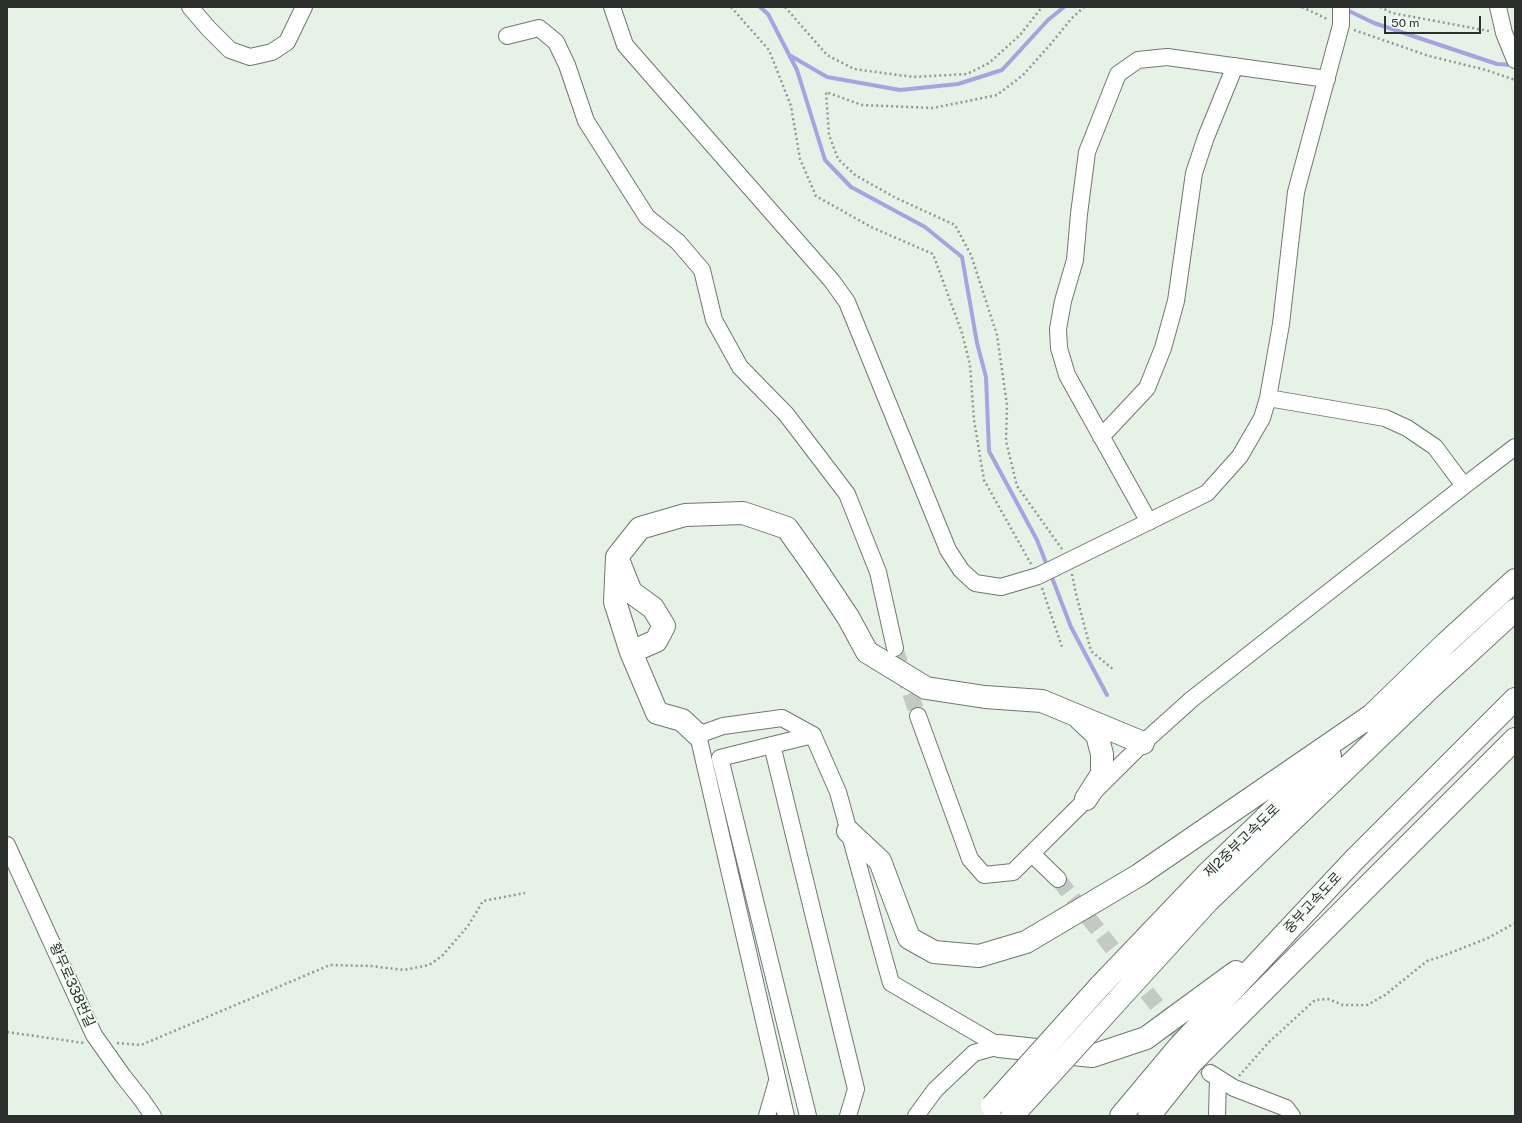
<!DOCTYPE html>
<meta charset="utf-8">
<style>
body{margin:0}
#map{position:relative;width:1522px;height:1123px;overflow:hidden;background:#e7f2e7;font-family:"Public Sans",sans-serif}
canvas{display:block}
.frame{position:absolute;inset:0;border:8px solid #2c302c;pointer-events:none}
.scale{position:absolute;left:1384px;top:16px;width:97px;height:18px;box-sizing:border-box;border:2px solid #2c302c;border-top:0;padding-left:5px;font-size:12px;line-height:14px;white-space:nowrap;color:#2c302c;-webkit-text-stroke:3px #f6fff6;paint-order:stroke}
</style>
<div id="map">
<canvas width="1522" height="1123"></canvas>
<div class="frame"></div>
<div class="scale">50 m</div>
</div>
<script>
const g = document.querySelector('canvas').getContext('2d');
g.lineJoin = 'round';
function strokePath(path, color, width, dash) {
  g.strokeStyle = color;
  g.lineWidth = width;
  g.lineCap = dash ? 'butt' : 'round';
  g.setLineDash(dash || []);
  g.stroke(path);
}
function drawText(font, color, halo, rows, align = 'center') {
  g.font = font + ' "Public Sans","Noto Sans KR",sans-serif';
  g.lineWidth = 3.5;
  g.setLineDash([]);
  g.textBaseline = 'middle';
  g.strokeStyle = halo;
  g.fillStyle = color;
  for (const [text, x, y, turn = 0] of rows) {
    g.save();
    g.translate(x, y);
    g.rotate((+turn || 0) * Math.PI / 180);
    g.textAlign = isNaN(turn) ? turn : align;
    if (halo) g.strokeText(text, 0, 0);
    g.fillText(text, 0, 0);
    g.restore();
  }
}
strokePath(new Path2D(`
 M760 7 768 14 797 70 825 160 851 187 925 227 962 257 977 343 986 377 989 451 1037 540 1048 568
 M1345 9 1374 23 1497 64 1513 65
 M791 56 827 77 900 90 958 84 1002 70 1048 20 1064 7
 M1051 575 1071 627 1107 695`), '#a7a3e1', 4);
strokePath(new Path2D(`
 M895 648 918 716
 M1058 879 1210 1073`), '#c2cbc2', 16, [16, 8]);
const minor = new Path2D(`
 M190 7 208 28 230 50 250 57 272 52 287 42 304 7
 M612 7 625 45 832 281 847 302 948 550 961 570 975 583 1001 587 1038 576 1207 493 1240 456 1262 418 1268 398 1281 324 1296 192 1341 25V7
 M1498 7 1504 33 1515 60
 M507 36 539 28 556 42 567 65 586 121 647 217 678 242 702 270 714 320 740 367 786 414 847 494 878 572 895 648
 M1268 398 1385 418 1407 428 1435 447 1464 486
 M1101 437 1147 388 1163 348 1176 301 1194 173 1206 137 1235 66
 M1149 522 1067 375 1059 348 1058 329 1063 301 1075 260 1079 214 1087 152 1118 74 1138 60 1167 57 1327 79
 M918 716 970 859 984 875 1013 872 1143 743 1192 699 1464 486 1515 447
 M813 735 772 745 856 1089 848 1116
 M772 745 720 758 808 1116
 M7 845 94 1035 123 1076 142 1100 153 1116
 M1032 854 1058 879
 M1210 1073 1234 1088 1286 1108 1292 1116
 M767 1116 777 1081
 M786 1116 698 735 723 726 782 718 813 735 838 792 891 983 999 1046
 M916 1116 935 1090 974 1053 999 1046
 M1217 1116 1218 1078`);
const highway = new Path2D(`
 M619 562 631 592 653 608 664 626 656 641 631 652
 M1080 719 1097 735 1102 754V774L1086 799
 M1366 721 1446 643 1515 580
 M698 735 682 720 657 713 631 652 615 602 617 557 640 528 685 515 743 513 787 528 816 569 848 617 867 652 926 688 985 697 1042 701 1143 743
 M848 831 880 861 909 938 934 952 979 956 1026 942 1139 875 1378 711
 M1100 986 1206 875 1330 756
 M1115 1003 1208 901 1429 689 1515 610
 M999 1046 1092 1056 1146 1038 1236 972
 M1121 1116 1178 1048 1354 860 1515 699
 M1149 1116 1192 1062 1515 739`);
strokePath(minor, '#6e786f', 18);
strokePath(highway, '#6e786f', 24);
strokePath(new Path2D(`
 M731 7 769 50 791 106 800 159 816 196 871 227 933 254 962 333 970 365 974 420 984 480 1031 564
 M785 7 827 55 854 69 913 77 967 74 989 63 1020 35 1042 7
 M1302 7 1327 19
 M1380 7 1392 13 1489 31
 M1354 30 1429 56 1486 70 1515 80
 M1062 549 1017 486 1006 441 1007 405 997 335 971 255 955 225 896 198 855 175 838 159 829 135 826 92 862 105 933 108 997 95 1023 75 1049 46 1072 18 1084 7
 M1072 574 1076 594 1091 651 1114 670
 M1042 588 1062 647
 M7 1032 84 1043
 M117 1043 141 1045 330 965 371 966 404 970 429 965 442 956 468 926 483 901 525 893
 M1239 1076 1268 1043 1315 1000 1328 999 1343 1005H1367L1385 995 1427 961 1440 957 1488 938 1515 923`), '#909890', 2.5, [2, 3]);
strokePath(minor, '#fff', 16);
strokePath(highway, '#fff', 22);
const highwayBridge = new Path2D(`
 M992 1106 1100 986
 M1012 1116 1115 1003`);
strokePath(highwayBridge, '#6e786f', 24, []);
strokePath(highwayBridge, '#fff', 22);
drawText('14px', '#2c302c', '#f6fff6', [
 ["제2중부고속도로",1242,841,-44],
 ["중부고속도로",1313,903,-47],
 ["황무로338번길",72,985,66]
]);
</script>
